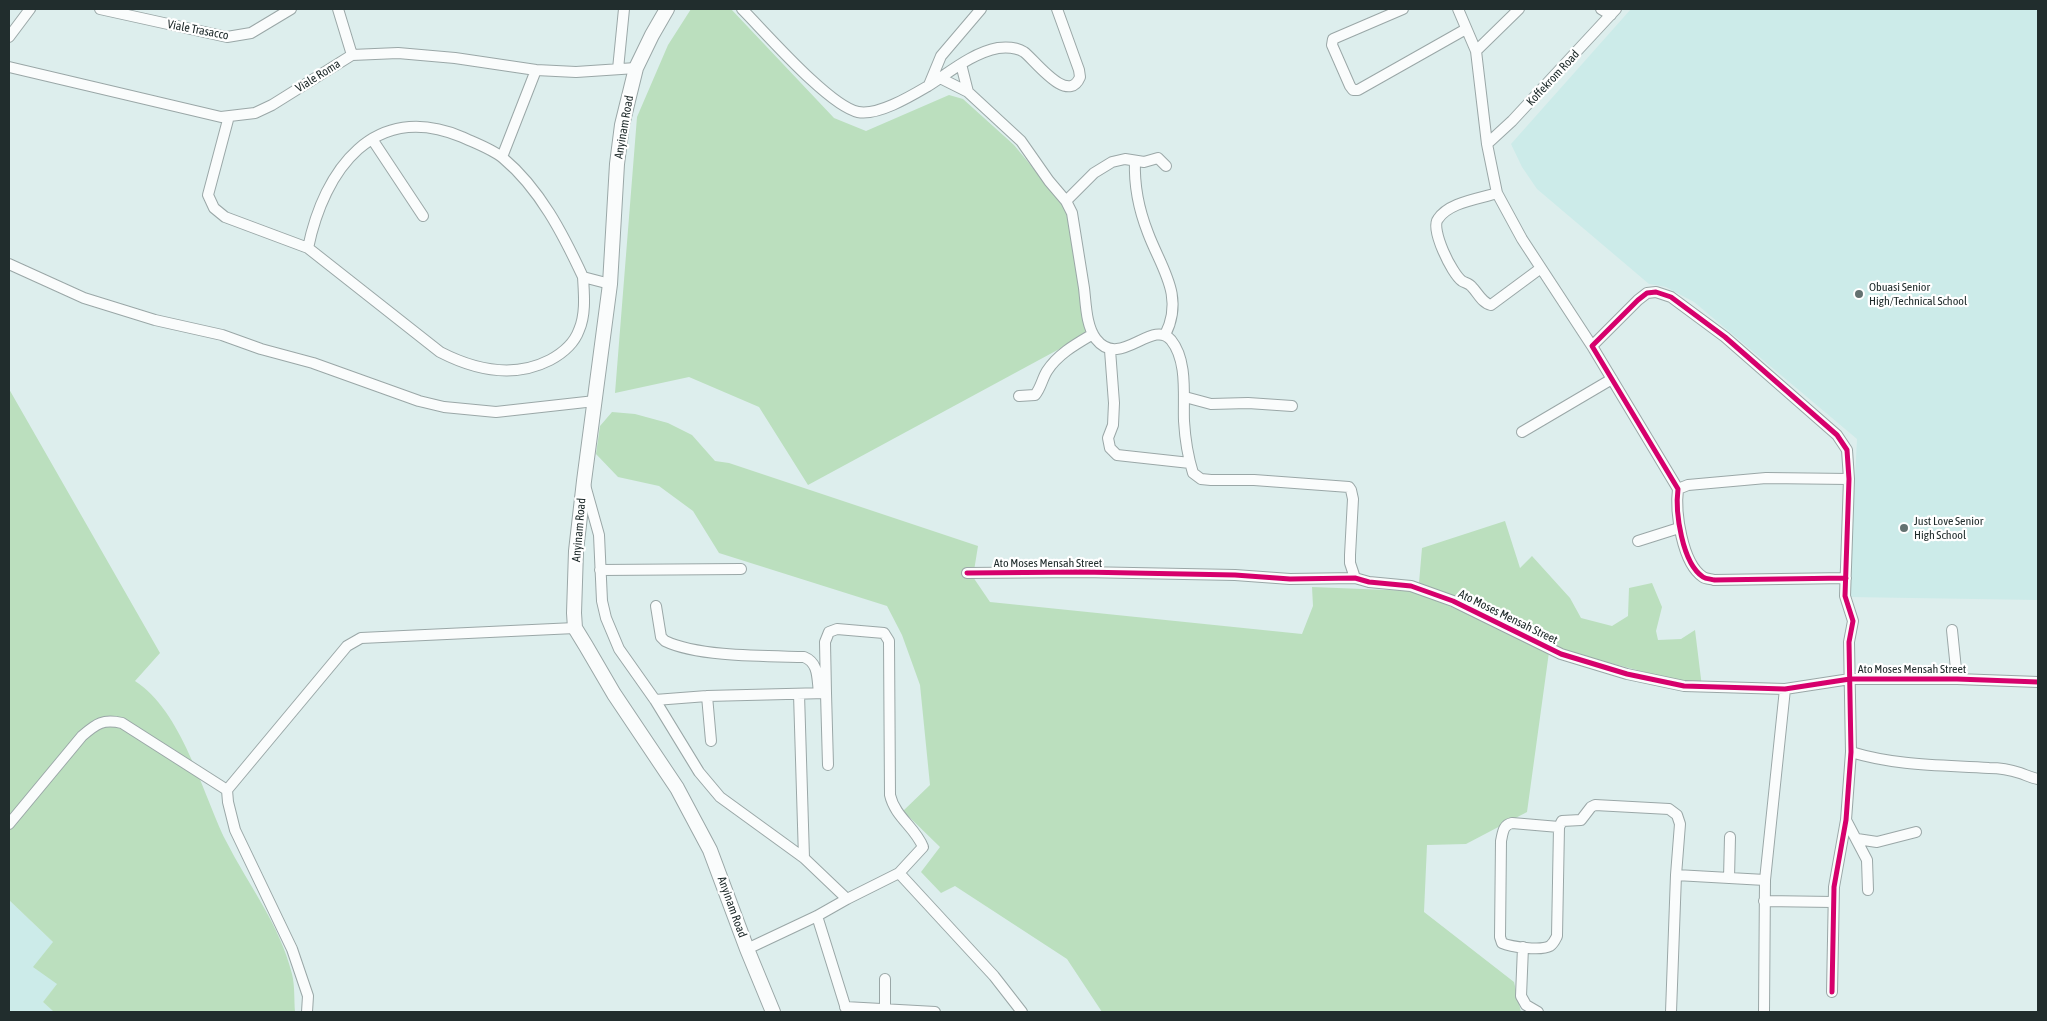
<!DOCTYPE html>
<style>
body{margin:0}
#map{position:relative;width:2047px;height:1021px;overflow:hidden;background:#ddeeed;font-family:"Asap Condensed",sans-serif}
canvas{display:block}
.frame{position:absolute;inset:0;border:10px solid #212d2d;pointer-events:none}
</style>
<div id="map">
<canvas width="2047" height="1021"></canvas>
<div class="frame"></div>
</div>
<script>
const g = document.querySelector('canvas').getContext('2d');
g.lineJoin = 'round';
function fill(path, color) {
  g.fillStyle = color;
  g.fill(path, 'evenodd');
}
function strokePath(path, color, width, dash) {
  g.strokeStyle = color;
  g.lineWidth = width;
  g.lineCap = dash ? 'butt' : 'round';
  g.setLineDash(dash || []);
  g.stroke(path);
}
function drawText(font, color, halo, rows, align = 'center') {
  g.font = font + ' "Asap Condensed",sans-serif';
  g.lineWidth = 4.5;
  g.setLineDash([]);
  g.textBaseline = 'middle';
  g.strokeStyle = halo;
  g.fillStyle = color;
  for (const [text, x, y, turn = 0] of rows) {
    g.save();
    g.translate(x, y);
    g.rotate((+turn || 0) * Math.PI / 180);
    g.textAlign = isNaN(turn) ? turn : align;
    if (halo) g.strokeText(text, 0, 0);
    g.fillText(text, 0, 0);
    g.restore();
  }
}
fill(new Path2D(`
 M1631 9H2038V600L1849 597 1857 439 1694 302 1666 287 1649 284 1537 189 1522 167 1511 144Z
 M9 900 53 942 58 984 43 1002 54 1012H9Z`), '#ccebe9');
fill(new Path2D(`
 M691 9H731L834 118 866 131 949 95 963 99 1014 145 1067 209 1087 334 808 485 759 407 689 377 615 393 637 117 668 45Z
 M9 389 160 653 135 681C182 711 202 792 226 841 249 886 280 925 292 974 295 986 294 1000 295 1012H54L43 1002 57 984 33 967 53 942 9 900Z
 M612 412 635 414 668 423 692 435 715 461 729 463 978 546 973 577 990 602 1302 634 1313 606 1312 587 1413 591 1471 615 1549 652 1527 812 1466 844 1427 845 1424 912 1514 982 1521 1012H1102L1067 959 955 886 941 893 921 872 940 847 903 811 930 785 920 685 902 635 887 606 719 553 693 511 659 486 618 477 596 454 600 426Z
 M1505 521 1520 568 1532 556 1570 598 1581 618 1612 626 1628 616 1629 588 1652 583 1662 607 1656 631 1658 640 1681 639 1695 630 1702 687 1564 651 1419 583 1422 548Z`), '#bbdfbe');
const street = new Path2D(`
 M100 9 227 37 251 33 291 9
 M338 9 352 55
 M742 9C765 32 829 106 858 112 878 116 911 96 928 86 950 72 972 53 998 48 1007 47 1016 47 1024 52 1034 59 1068 106 1080 77L1079 70 1057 9
 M1403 9 1333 39 1332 45 1350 86 1353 90H1358L1466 29
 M1458 9 1476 51 1487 144 1497 193 1522 239 1592 346
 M1601 9 1611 15
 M9 37 30 9
 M1476 51 1519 9
 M961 64 968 92
 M9 67 221 117 255 113 272 105 352 55 398 53 455 58 536 70 576 72 636 68
 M618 69 624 9
 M940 78 968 92 1021 141 1049 181 1066 201 1072 213C1076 238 1080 263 1084 288 1086 304 1086 326 1096 339 1120 370 1152 318 1171 340 1188 361 1183 396 1184 421 1185 438 1188 457 1193 473L1201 479 1211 480H1254L1349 487 1351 490 1353 499 1350 555V563L1355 578
 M929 85 941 56 981 9
 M229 116 208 195 214 208 225 217 308 248 440 352C475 370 513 379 550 360 563 353 574 344 579 330 586 314 584 294 583 277
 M372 139 423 216
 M1487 144 1512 121 1616 9
 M502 157 536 70
 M1135 161C1134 185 1139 210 1148 233 1161 268 1185 296 1165 335
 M1497 193C1479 199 1449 202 1438 219 1430 229 1452 274 1462 281 1465 283 1469 283 1472 287 1478 293 1482 303 1491 305L1541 268
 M1066 201 1094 173 1112 162 1125 159 1144 162 1158 158 1166 166
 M308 248C324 170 374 100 462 137 475 143 492 149 503 158 540 189 563 234 583 277L610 284
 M9 264 84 298 155 320 222 335 261 349 313 363 419 401 444 407 496 412 595 401
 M1110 350 1114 403 1113 425 1108 438 1110 448 1117 455 1190 463
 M1019 396 1035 395C1041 388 1042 379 1047 371 1058 354 1076 344 1093 334
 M1185 397 1211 404 1248 403 1292 406
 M1522 432 1612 379
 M585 485 599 535 602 601 606 618 619 649 655 700 699 772 720 797 804 858 847 899 817 916 747 949
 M1678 489 1688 485 1766 478 1849 479
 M1638 541 1679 528
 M600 570 741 569
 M967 573 1082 572 1235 575 1290 579 1355 578 1369 582 1411 586 1453 601 1561 654 1627 674 1684 686 1785 689 1850 679H1957L2038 682
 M656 606 661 637 665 641C698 657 766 656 804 657 819 663 817 678 819 693
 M1952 630 1957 679
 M826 693 828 765
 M799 694 804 858
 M707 696 711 741
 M655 700 707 696 826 693 825 642 829 632 837 629 884 633 889 641 890 795C895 817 915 827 923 847L899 873
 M1851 752C1897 766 1942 765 1989 768 1999 768 2011 770 2020 773 2026 775 2032 778 2038 779
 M1846 820 1867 860 1868 890
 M9 824 82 736C97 723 103 719 122 723L227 790
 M1559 827 1512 823C1503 825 1503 832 1501 841L1500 937 1502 943C1511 947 1541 951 1550 946 1554 943 1555 940 1557 936L1559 827 1562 821 1581 820 1591 807 1595 805 1669 809 1677 815 1680 824 1676 875 1671 1012
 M1857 839 1877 842 1916 832
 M1676 875 1765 880
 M1729 878 1730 837
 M847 899 899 873 994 976 1022 1012
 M1764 901 1833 902
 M817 916 847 1012
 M1523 947 1521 996 1526 1005 1538 1012
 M1832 992 1834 887 1846 820 1851 752 1849 642 1853 621 1845 596 1849 479 1847 450 1837 435 1725 337 1671 297 1656 292 1647 293 1638 300 1592 346 1678 489C1675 512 1682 563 1703 577 1706 579 1711 579 1714 580L1846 578
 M845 1007 935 1012
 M885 1009V979
 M307 1012 308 996 292 949 235 830 228 802 227 790 347 646 361 638 575 628
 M1764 1012 1765 880 1785 689`);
const secondary = new Path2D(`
 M667 9 652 35 636 68 622 125 617 164 610 284 584 481 576 551 574 613 575 628 586 646 614 694 677 788 710 850 747 949 773 1012`);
strokePath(street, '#9aa7a7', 12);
strokePath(secondary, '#9aa7a7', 16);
strokePath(street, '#fafcfc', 10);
strokePath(secondary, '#fafcfc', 14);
strokePath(new Path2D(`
 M967 573 1082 572 1235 575 1290 579 1355 578 1369 582 1411 586 1453 601 1561 654 1627 674 1684 686 1785 689 1850 679H1957L2038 682
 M1832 992 1834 887 1846 820 1851 752 1849 642 1853 621 1845 596 1849 479 1847 450 1837 435 1725 337 1671 297 1656 292 1647 293 1638 300 1592 346 1678 489C1675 512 1682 563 1703 577 1706 579 1711 579 1714 580L1846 578`), '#d6006c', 5);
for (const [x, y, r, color] of [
 [1859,294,5,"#637170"],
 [1904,528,5,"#637170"]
]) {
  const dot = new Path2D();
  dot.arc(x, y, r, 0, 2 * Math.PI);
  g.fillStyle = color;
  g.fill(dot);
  strokePath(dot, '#fff', 2);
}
drawText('12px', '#212d2d', '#fff', [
 ["Viale Trasacco",198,30,11],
 ["Viale Roma",318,76,-32],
 ["Koffekrom Road",1553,78,-47],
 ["Anyinam Road",624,127,-80],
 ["Anyinam Road",579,530,-85],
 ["Ato Moses Mensah Street",1048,563],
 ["Ato Moses Mensah Street",1508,617,26],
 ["Ato Moses Mensah Street",1912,669],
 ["Anyinam Road",732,907,70]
]);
drawText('12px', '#212d2d', '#fff', [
 ["Obuasi Senior",1869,287],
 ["High/Technical School",1869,301],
 ["Just Love Senior",1914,521],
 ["High School",1914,535]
], 'left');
</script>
